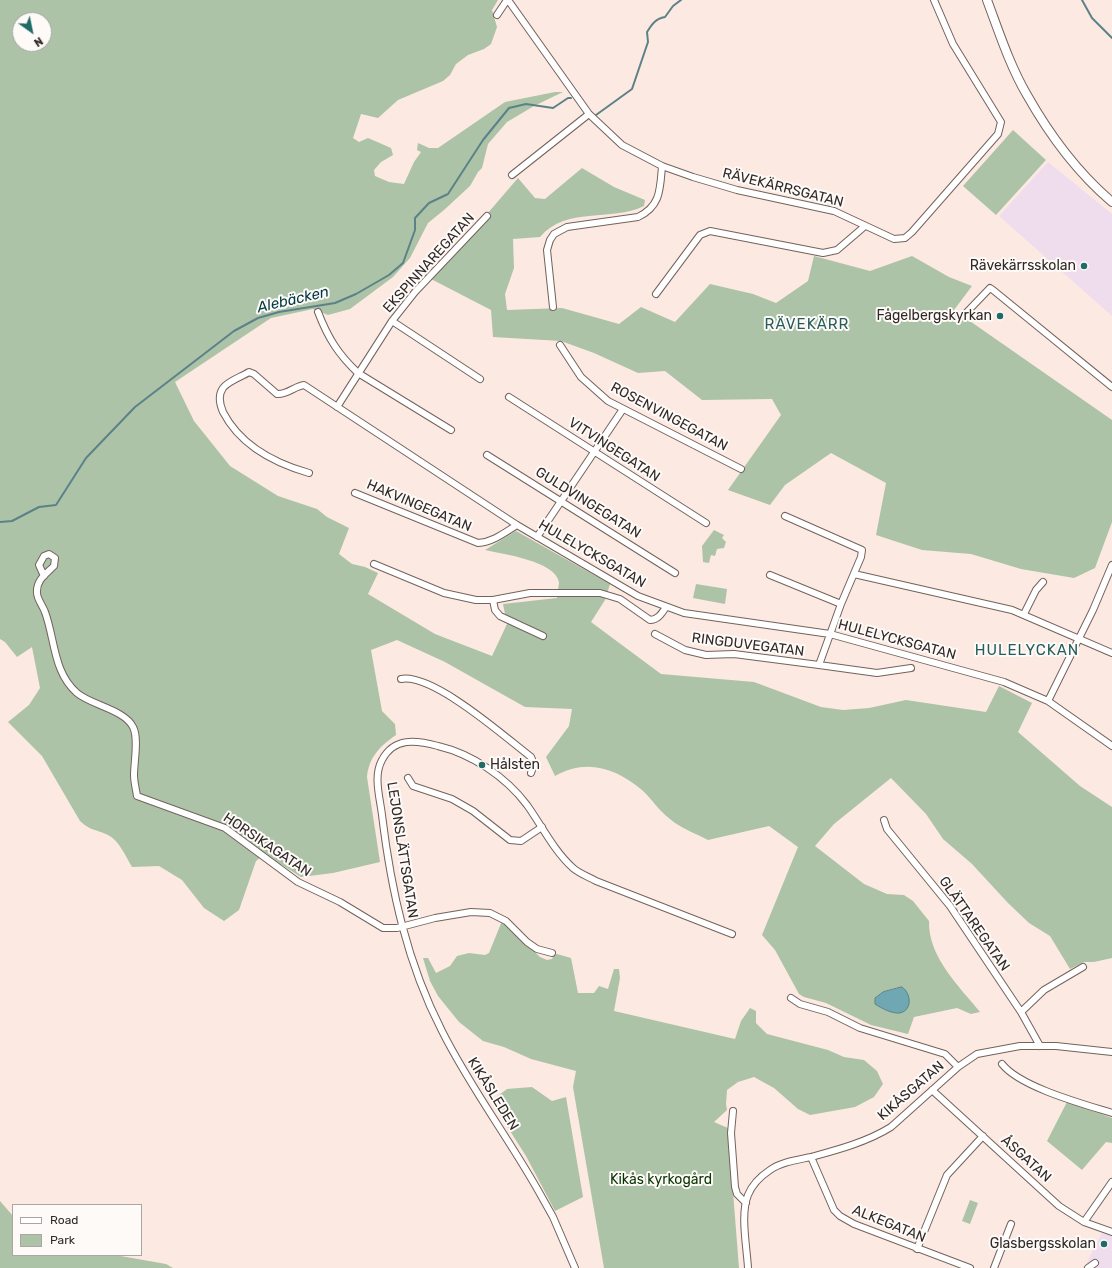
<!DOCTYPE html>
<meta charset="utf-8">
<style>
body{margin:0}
#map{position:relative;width:1112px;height:1268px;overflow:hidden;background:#fce9e1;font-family:Rubik,sans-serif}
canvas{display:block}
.legend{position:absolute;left:12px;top:1204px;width:130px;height:52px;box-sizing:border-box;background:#fdfaf8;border:1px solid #aba6a4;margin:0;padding:5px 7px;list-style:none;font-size:12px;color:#312927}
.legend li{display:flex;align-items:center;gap:8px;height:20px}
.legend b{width:20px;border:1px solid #aba6a4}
.north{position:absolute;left:12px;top:12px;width:40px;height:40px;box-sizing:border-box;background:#fdfaf8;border:1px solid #aba6a4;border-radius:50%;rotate:147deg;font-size:11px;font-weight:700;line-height:16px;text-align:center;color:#312927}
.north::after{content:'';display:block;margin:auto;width:14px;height:18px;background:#206b66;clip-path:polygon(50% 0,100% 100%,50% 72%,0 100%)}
</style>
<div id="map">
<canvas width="1112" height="1268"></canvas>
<ul class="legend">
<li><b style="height:5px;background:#fff"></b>Road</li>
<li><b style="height:11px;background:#acc3a7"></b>Park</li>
</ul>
<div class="north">N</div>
</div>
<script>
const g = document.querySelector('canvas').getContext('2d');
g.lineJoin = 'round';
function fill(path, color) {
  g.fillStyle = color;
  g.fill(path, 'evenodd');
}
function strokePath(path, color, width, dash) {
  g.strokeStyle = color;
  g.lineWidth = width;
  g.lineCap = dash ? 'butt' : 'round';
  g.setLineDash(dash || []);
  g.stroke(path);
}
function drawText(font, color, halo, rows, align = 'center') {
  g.font = font + ' Rubik,sans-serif';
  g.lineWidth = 4;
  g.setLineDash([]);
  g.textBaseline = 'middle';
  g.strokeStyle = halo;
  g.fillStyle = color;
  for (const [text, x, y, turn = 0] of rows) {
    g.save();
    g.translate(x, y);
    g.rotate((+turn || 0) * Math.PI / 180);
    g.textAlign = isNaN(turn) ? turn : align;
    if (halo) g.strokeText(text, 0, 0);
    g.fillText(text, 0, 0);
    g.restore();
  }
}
fill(new Path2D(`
 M1048 162 1112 214V316L999 216Z
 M1102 1233 1112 1236V1268H1084Z`), '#efddee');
fill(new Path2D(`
 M0 0H498L492 10 497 27 491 44 484 49 468 55 456 64 450 75 443 81 398 100 378 118 361 114 353 138 359 142 368 138 391 148 393 155 381 162 374 170 375 176 389 182 404 184 414 162 421 152 417 150 418 143 429 148H438L505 102 555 92H563L534 106 507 122 488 144 482 168 478 172 470 186 444 210 428 223 410 258 393 277 350 309 328 315 313 309 271 318 175 382 194 421 230 466 278 496 317 509 327 517 349 528 339 554 352 564 365 567 378 573 368 594 435 634 492 656 507 624 503 604 557 598C557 593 559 586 559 582 555 561 503 554 485 550L516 531 610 584 605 600 591 622 661 674 754 682 821 707 843 710 869 708 906 700 986 712 999 686 1032 703 1018 732 1080 786 1112 807V958L1094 962H1084L1070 969 1050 936 1029 923 1008 903 972 864 943 839 926 814 891 778 834 824 815 846 864 884 887 894 904 895 913 901 929 921C928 957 959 986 980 1012L971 1014 957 1008 914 1017 908 1034 871 1025 826 1003 804 997 799 994 775 950 762 935 798 847 769 826 708 840C695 833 680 828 670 819 659 811 652 799 642 790 616 768 586 758 555 776L546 757 569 726 572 709 525 707 445 662 397 640 371 650 382 711 395 724 396 735C380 746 369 757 367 777L380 862 333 873 301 877 265 854 256 861 239 910 224 921 204 908 182 880 159 866 132 867C126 857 119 840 108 835 95 829 91 831 80 821L42 756 8 722 29 705 40 688 32 647 17 657 5 642 0 639ZM20 20H44V44H20ZM897 988 900 1013 884 1009 875 998 883 992Z
 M1013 130 1046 160 996 215 963 186Z
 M582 168 614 187 645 200 644 206C611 222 566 206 540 237L513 239 514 268 505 294 507 310 562 308 619 324 641 307 675 322 710 284 753 294 776 303 808 281 814 256 870 271 912 256 949 277 972 286 954 310 1112 420V522L1095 568 1074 578 1021 569 971 554 922 550 876 535 886 483 831 453 785 485 770 505 728 490 781 415 772 399 702 400 665 371 638 373 594 353 561 341 493 337 491 310 431 279 518 178 535 198 545 199Z
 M714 530 724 535 722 538 726 542 724 548 717 549 715 556 711 555 709 563 703 562 702 546Z
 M696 584 727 589 725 604 693 598Z
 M502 921 540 957 547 960 552 959 554 955 557 954 571 958 578 993H594L599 986 608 989 614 969H619L620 978 614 1011 735 1039 741 1021 750 1008 756 1011V1023L767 1034 828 1050 844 1057 864 1060 877 1071 883 1084 874 1097 855 1107 810 1115 798 1109 774 1088 754 1077 738 1082 727 1090 726 1104 727 1110 714 1122 728 1128 739 1268H604L573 1087 576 1071 531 1059 504 1047 483 1041 459 1022 438 996 430 981 423 958H428L436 973 450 966 457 956 469 953 485 955 489 953Z
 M532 1087 552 1101 566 1097 583 1197 555 1211 526 1156 491 1101 507 1089Z
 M1067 1102 1112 1118V1143L1106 1142 1082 1170 1047 1141Z
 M970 1200 978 1203 970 1224 962 1221Z
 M0 1201 13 1216V1255H115L166 1264 173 1268H0Z`), '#acc3a7');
const water = new Path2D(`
 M902 987C911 993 913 1010 900 1013 892 1014 881 1008 875 1004V998L883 992Z`);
fill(water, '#6fa8b3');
strokePath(water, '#5c8289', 1);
strokePath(new Path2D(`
 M1082 0 1092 18 1112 38
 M596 115 632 89 648 42 647 32C652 24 655 19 665 17L673 6 681 0
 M0 522 12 521 39 507 56 505 86 458 135 407 234 331 258 318 279 312 335 303 356 294 389 275 403 263 415 230V218L429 203 448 194 483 140 509 108 526 104 553 108 568 98H571`), '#5c8289', 2);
const minor = new Path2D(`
 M508 0 589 114 622 145 662 166 693 177 737 190 834 211 894 239 905 238 912 232 998 134 1001 122 953 44 934 0
 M497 15 507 0
 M512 175 589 114
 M656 294 700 235 710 231 823 253 837 250 865 226
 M553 307 547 250 550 240 554 234 567 227 638 217C661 206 660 189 662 166
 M318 312C328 338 338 354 358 373L451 430
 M967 312 990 288 993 290 1112 387
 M392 321 480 379
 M560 345 581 377 608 401 741 469
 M509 397 706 523
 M337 407 392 321 415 292 487 216
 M487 455 675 573
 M309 473C274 463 240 445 223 412 220 405 218 395 223 388 228 381 241 377 249 372L254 374 277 394C287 395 295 386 304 385L517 525 638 596 684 613 830 634 1004 682 1048 701 1112 746
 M355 493 478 543C493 542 504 533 517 525
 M785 516 862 550 861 557 841 604 819 665 877 673 911 668
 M537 537 623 409
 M374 564 444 593 476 600H493L530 593H600L620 599 650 620C658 620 662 613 666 607
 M854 574 1012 610 1112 653
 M770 575 841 604
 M44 576 39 565 44 556 49 554 55 558 54 566C46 574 36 580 37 593 37 599 43 606 45 612 55 639 53 672 77 693 91 705 125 710 133 727 139 738 134 762 134 775 134 782 136 789 137 796L225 828 298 882 340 902 383 928H397L435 918 471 912 490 913 506 921 527 942 537 949 552 953
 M493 600 495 610 500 616 543 636
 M1024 614 1036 590 1043 582
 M655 634 685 650 706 655 734 654 819 665
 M401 679C433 673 505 737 531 757L534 764 531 773
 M1048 701 1093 610 1112 565
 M408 778 413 786 452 799 473 811 510 840 521 841 542 827
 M884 820 887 829 950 906 1021 1012 1040 1046
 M791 998 800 1004 828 1012 860 1028 945 1054 958 1067
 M1021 1012 1044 990 1083 967
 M1002 1064C1020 1087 1083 1104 1112 1113
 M932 1090 1059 1206 1084 1222 1112 1232
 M733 1111 731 1133 735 1187 737 1194 746 1203
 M811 1157 834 1210 840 1216 854 1224 970 1268
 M1084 1222 1112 1182
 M917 1249 947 1175 983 1136
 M575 1268 553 1217 539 1192C508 1137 470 1087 442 1031 407 963 391 890 382 815 380 798 373 776 382 760 394 737 416 740 438 746 472 754 506 777 527 805 542 826 554 851 573 868 580 874 589 877 596 881L732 934
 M748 1268C747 1248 740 1214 748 1195 752 1185 761 1176 770 1170 781 1162 797 1160 811 1157 837 1150 867 1142 891 1127L958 1067 977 1054 1020 1046H1056L1112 1052
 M994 1268 1011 1224
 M1088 1268 1095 1263`);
const tertiary = new Path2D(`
 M987 0C999 32 1010 66 1027 95 1049 134 1078 173 1112 202`);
strokePath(minor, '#73635c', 8);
strokePath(tertiary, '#73635c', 10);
strokePath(minor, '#fff', 6);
strokePath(tertiary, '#fff', 8);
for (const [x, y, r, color] of [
 [1084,266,4,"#206b66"],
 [1000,316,4,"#206b66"],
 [482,765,4,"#206b66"],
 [1104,1244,4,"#206b66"]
]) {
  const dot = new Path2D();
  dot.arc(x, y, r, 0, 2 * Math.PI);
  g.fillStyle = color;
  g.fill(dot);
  strokePath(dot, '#fdfaf8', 1.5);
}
drawText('14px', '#312927', '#fdfaf8', [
 ["RÄVEKÄRRSGATAN",783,188,14],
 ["EKSPINNAREGATAN",429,263,-48],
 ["ROSENVINGEGATAN",669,417,28],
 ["VITVINGEGATAN",614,450,33],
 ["GULDVINGEGATAN",588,503,32],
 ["HAKVINGEGATAN",419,506,23],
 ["HULELYCKSGATAN",592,554,30],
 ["HULELYCKSGATAN",897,640,15],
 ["RINGDUVEGATAN",748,645,7],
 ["HORSIKAGATAN",267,845,34],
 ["LEJONSLÄTTSGATAN",402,850,81],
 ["GLÄTTAREGATAN",974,924,55],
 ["KIKÅSGATAN",911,1091,-41],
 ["KIKÅSLEDEN",493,1094,58],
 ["ÅSGATAN",1026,1159,42],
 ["ALKEGATAN",889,1224,22]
]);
drawText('14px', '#312927', '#fdfaf8', [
 ["Rävekärrsskolan",1076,266],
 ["Fågelbergskyrkan",992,316],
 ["Hålsten",490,765,"left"],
 ["Glasbergsskolan",1096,1244]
], 'right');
drawText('14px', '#083400', '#fdfaf8', [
 ["Kikås kyrkogård",661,1180]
]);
drawText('italic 15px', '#003941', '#fdfaf8', [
 ["Alebäcken",293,300,-13]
]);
g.letterSpacing = '1px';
drawText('15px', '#245d59', '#fdfaf8', [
 ["RÄVEKÄRR",807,325],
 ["HULELYCKAN",1027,651]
]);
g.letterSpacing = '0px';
</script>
